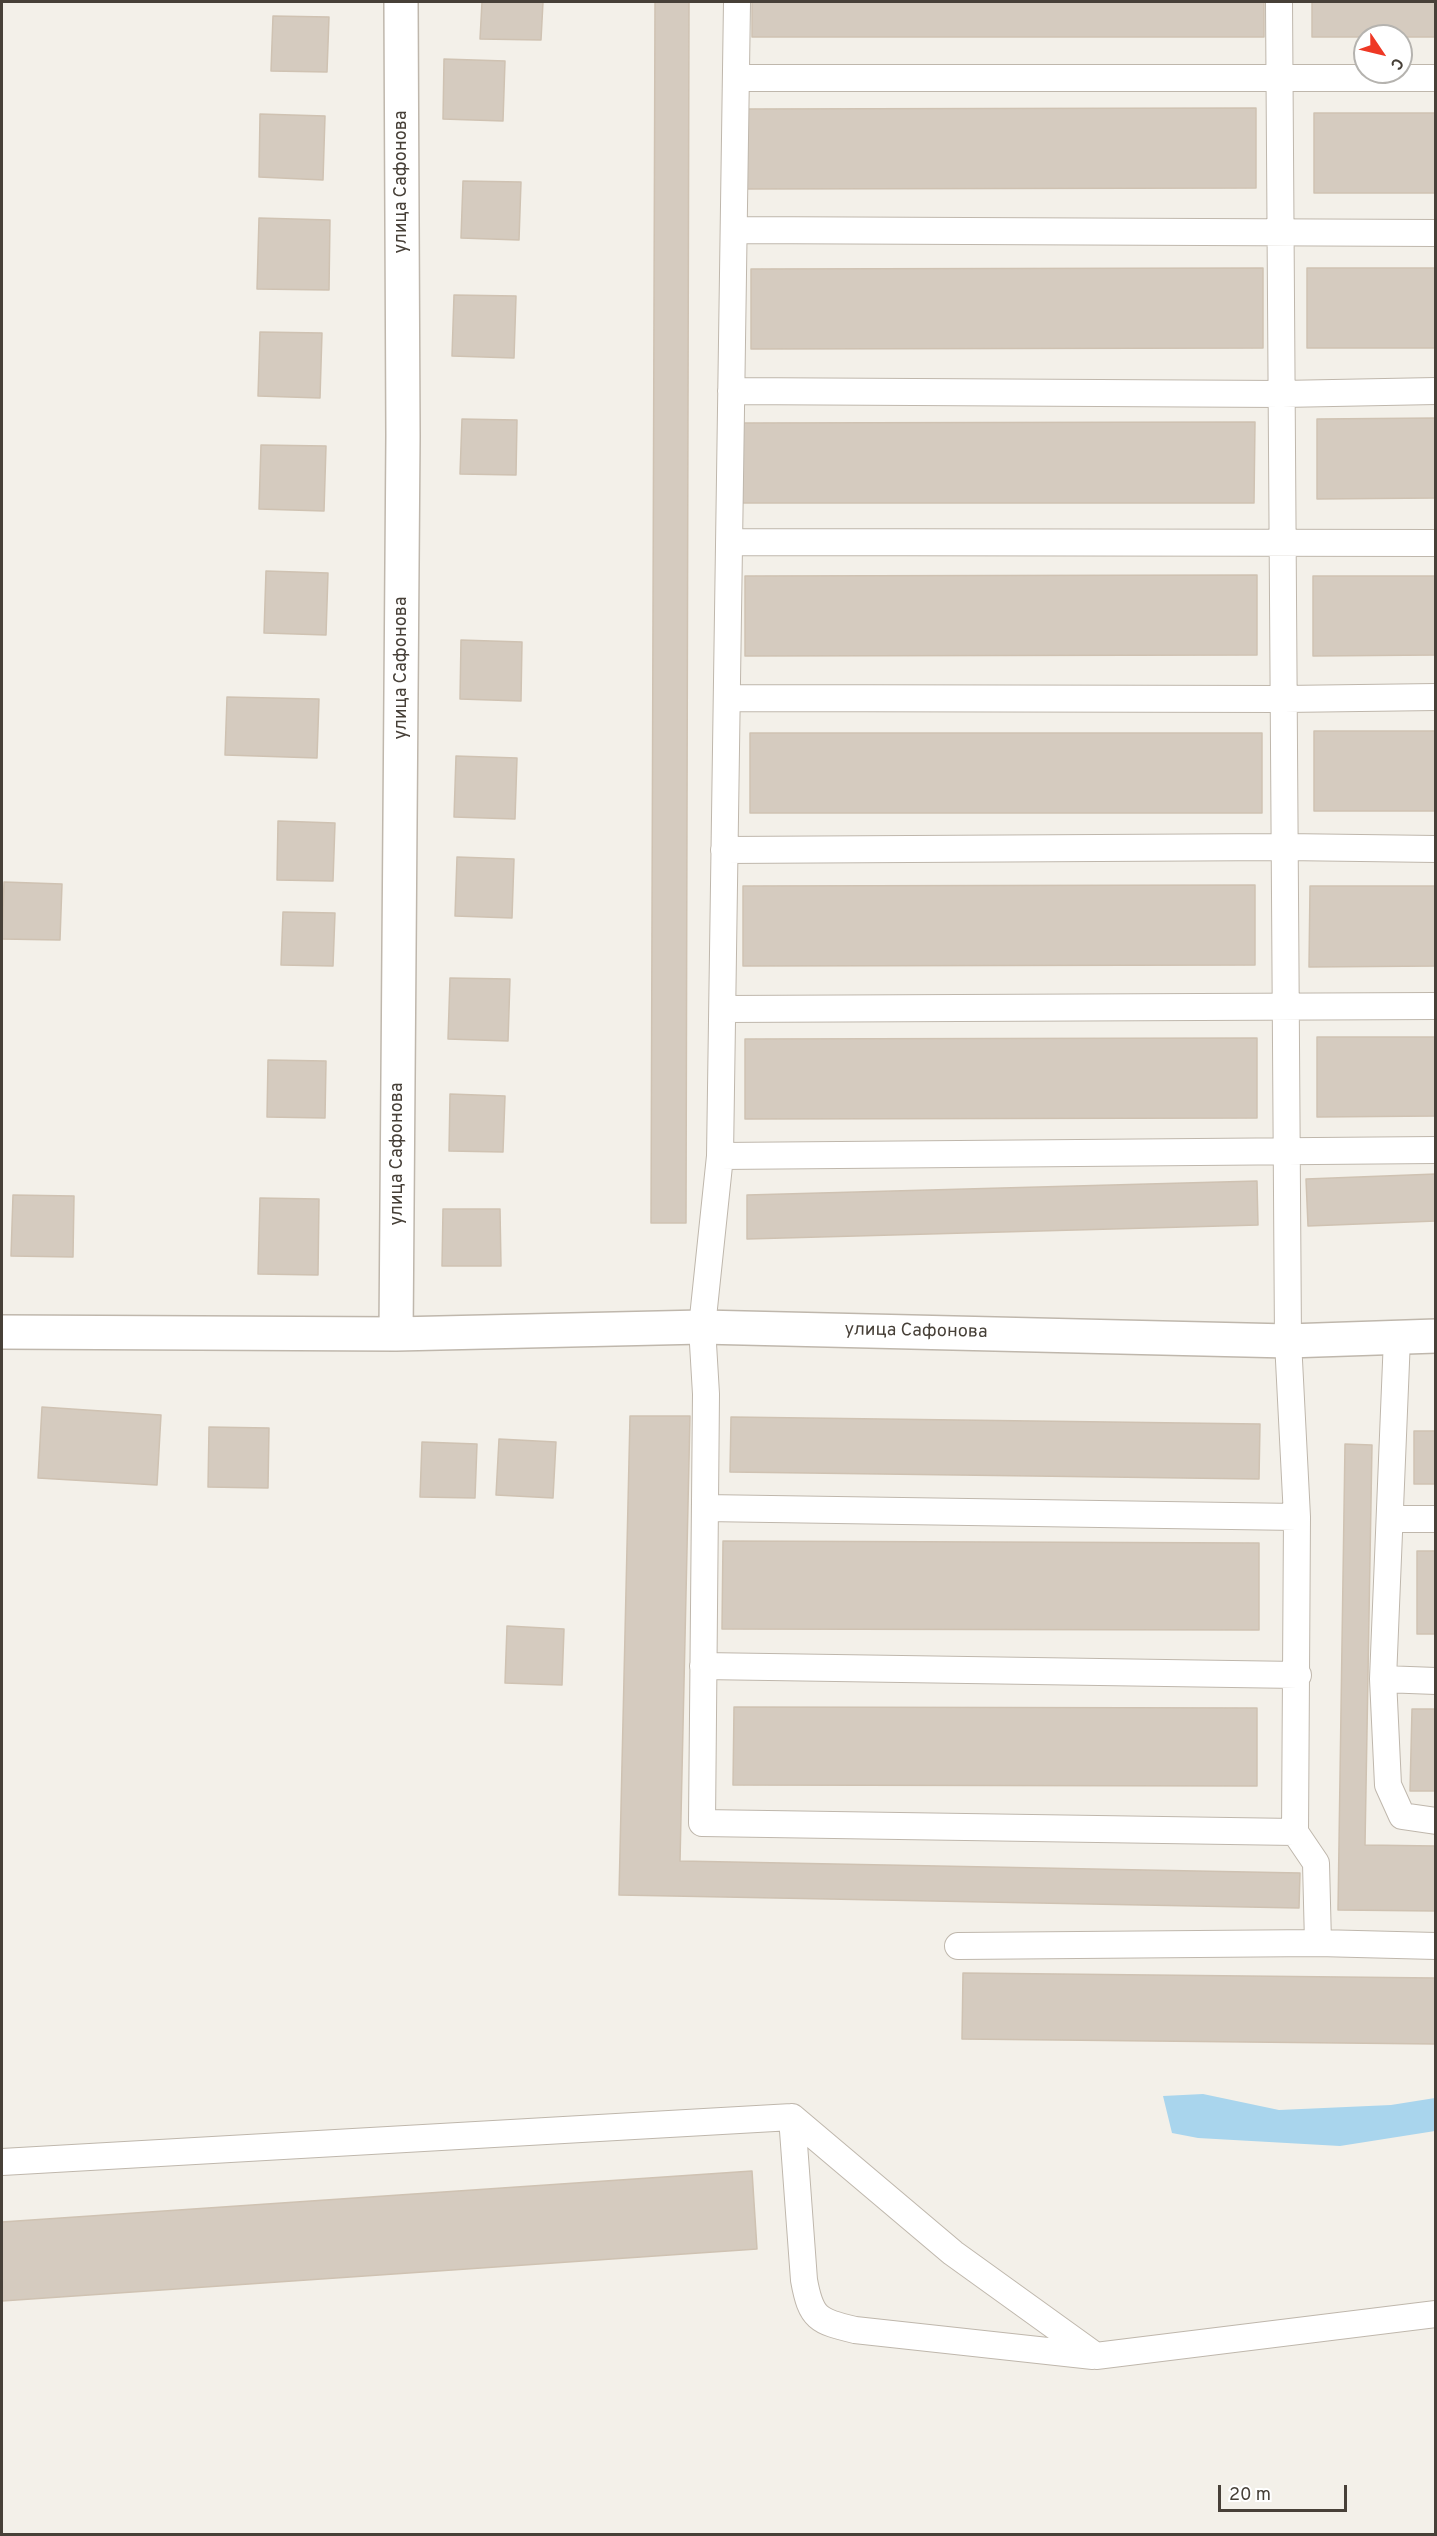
<!DOCTYPE html>
<meta charset="utf-8">
<style>
body{margin:0}
#map{position:relative;width:1437px;height:2536px;overflow:hidden;background:#f3f0e9;font-family:Overpass,sans-serif}
canvas{display:block}
.frame{position:absolute;inset:0;border:3px solid #474038;pointer-events:none}
.north{position:absolute;left:1353px;top:24px;width:60px;height:60px;box-sizing:border-box;background:#fff;border:2px solid #b5b3af;border-radius:50%;rotate:125deg;font-size:16px;font-weight:700;line-height:24px;text-align:center;color:#474038}
.north::after{content:'';display:block;margin:auto;width:21px;height:27px;background:#ee3825;clip-path:polygon(50% 0,100% 100%,50% 72%,0 100%)}
.scale{position:absolute;left:1218px;top:2485px;width:129px;height:27px;box-sizing:border-box;border:3px solid #474038;border-top:0;padding-left:8px;font-size:18px;line-height:21px;white-space:nowrap;color:#474038;-webkit-text-stroke:4px #fff;paint-order:stroke}
</style>
<div id="map">
<canvas width="1437" height="2536"></canvas>
<div class="frame"></div>
<div class="north">С</div>
<div class="scale">20 m</div>
</div>
<script>
const g = document.querySelector('canvas').getContext('2d');
g.lineJoin = 'round';
function fill(path, color) {
  g.fillStyle = color;
  g.fill(path, 'evenodd');
}
function strokePath(path, color, width, dash) {
  g.strokeStyle = color;
  g.lineWidth = width;
  g.lineCap = dash ? 'butt' : 'round';
  g.setLineDash(dash || []);
  g.stroke(path);
}
function drawText(font, color, halo, rows, align = 'center') {
  g.font = font + ' Overpass,sans-serif';
  g.lineWidth = 6;
  g.setLineDash([]);
  g.textBaseline = 'middle';
  g.strokeStyle = halo;
  g.fillStyle = color;
  for (const [text, x, y, turn = 0] of rows) {
    g.save();
    g.translate(x, y);
    g.rotate((+turn || 0) * Math.PI / 180);
    g.textAlign = isNaN(turn) ? turn : align;
    if (halo) g.strokeText(text, 0, 0);
    g.fillText(text, 0, 0);
    g.restore();
  }
}
fill(new Path2D(`
 M1203 2094 1279 2110 1391 2105 1435 2098V2131L1340 2146 1198 2138 1172 2133 1163 2096Z`), '#a9d5ed');
const building = new Path2D(`
 M482 2H543L541 40 480 39Z
 M655 2H689L686 1223H651Z
 M752 2H1264V37H752Z
 M1312 2H1436V37H1312Z
 M273 16 329 17 327 72 271 71Z
 M444 59 505 61 503 121 443 119Z
 M1256 108V188L745 189V109Z
 M1314 113H1436V193H1314Z
 M260 114 325 116 323 180 259 177Z
 M463 181 521 182 519 240 461 238Z
 M259 218 330 220 329 290 257 289Z
 M1263 268V348L751 349V269Z
 M1307 268H1436V348H1307Z
 M454 295 516 296 514 358 452 356Z
 M260 332 322 333 320 398 258 396Z
 M1436 418V498L1317 499V419Z
 M462 419 517 420 516 475 460 474Z
 M1255 422 1254 503H742L743 423Z
 M261 445 326 446 324 511 259 509Z
 M266 571 328 573 326 635 264 633Z
 M1257 575V655L745 656V576Z
 M1313 576H1436V655L1313 656Z
 M461 640 522 642 521 701 460 699Z
 M227 697 319 699 317 758 225 755Z
 M1314 731H1436V811H1314Z
 M750 733H1262V813H750Z
 M456 756 517 758 515 819 454 817Z
 M278 821 335 823 333 881 277 880Z
 M457 857 514 859 512 918 455 916Z
 M4 882 62 884 60 940 2 939Z
 M1255 885V965L743 966V886Z
 M1310 886H1436V966L1309 967Z
 M283 912 335 913 333 966 281 965Z
 M450 978 510 979 508 1041 448 1039Z
 M1317 1037H1436V1116L1317 1117Z
 M1257 1038V1118L745 1119V1039Z
 M268 1060 326 1061 325 1118 267 1117Z
 M450 1094 505 1096 503 1152 449 1151Z
 M1436 1174V1221L1308 1226 1306 1179Z
 M1257 1181 1258 1225 747 1239V1195Z
 M13 1195 74 1196 73 1257 11 1256Z
 M260 1198 319 1199 318 1275 258 1274Z
 M443 1209H500L501 1266H442Z
 M42 1407 161 1415 157 1485 38 1478Z
 M630 1416H690L680 1861 1300 1873 1299 1908 619 1895Z
 M731 1417 1260 1424 1259 1479 730 1472Z
 M209 1427 269 1428 268 1488 208 1487Z
 M1414 1431H1436V1484H1414Z
 M499 1439 556 1442 553 1498 496 1495Z
 M422 1442 477 1444 475 1498 420 1497Z
 M1345 1444 1372 1445 1365 1845 1436 1846V1911L1338 1910Z
 M723 1541 1259 1543V1630L722 1629Z
 M1417 1551H1436V1634H1417Z
 M507 1626 564 1629 562 1685 505 1683Z
 M734 1707 1257 1708V1786L733 1785Z
 M1412 1709H1436V1791H1410Z
 M963 1973 1436 1978V2044L962 2039Z
 M752 2171 757 2249 2 2301V2222Z`);
fill(building, '#d5cbbf');
strokePath(building, '#cfc2b2', 1.5);
const service = new Path2D(`
 M737 2 720 1156 1436 1150
 M1279 2 1288 1341 1297 1517 1295 1832 1316 1863 1318 1943
 M736 78H1436
 M734 230 1436 233
 M731 391 1282 394 1436 391
 M729 542 1436 543
 M727 698 1284 699 1436 697
 M724 850 1285 847 1436 849
 M723 1009 1436 1006
 M720 1156 702 1327 706 1394 702 1823 1295 1832
 M1397 1338 1383 1679 1388 1785 1402 1816 1436 1821
 M705 1508 1297 1517
 M1390 1519H1436
 M703 1666 1298 1675
 M1383 1679 1436 1681
 M958 1946 1318 1943 1436 1946
 M792 2117 804 2280C811 2319 818 2321 855 2330L1093 2356
 M2 2162 792 2117 953 2253 1096 2356 1436 2314`);
const minor = new Path2D(`
 M2 1332 396 1334 702 1327 1288 1341 1436 1336
 M396 1334 403 436 401 2`);
strokePath(service, '#bfb7ac', 28);
strokePath(minor, '#bfb7ac', 36);
strokePath(service, '#fff', 26);
strokePath(minor, '#fff', 33);
drawText('18px', '#474038', '#fff', [
 ["улица Сафонова",402,182,-90],
 ["улица Сафонова",402,668,-90],
 ["улица Сафонова",398,1154,-90],
 ["улица Сафонова",916,1332,1]
]);
</script>
